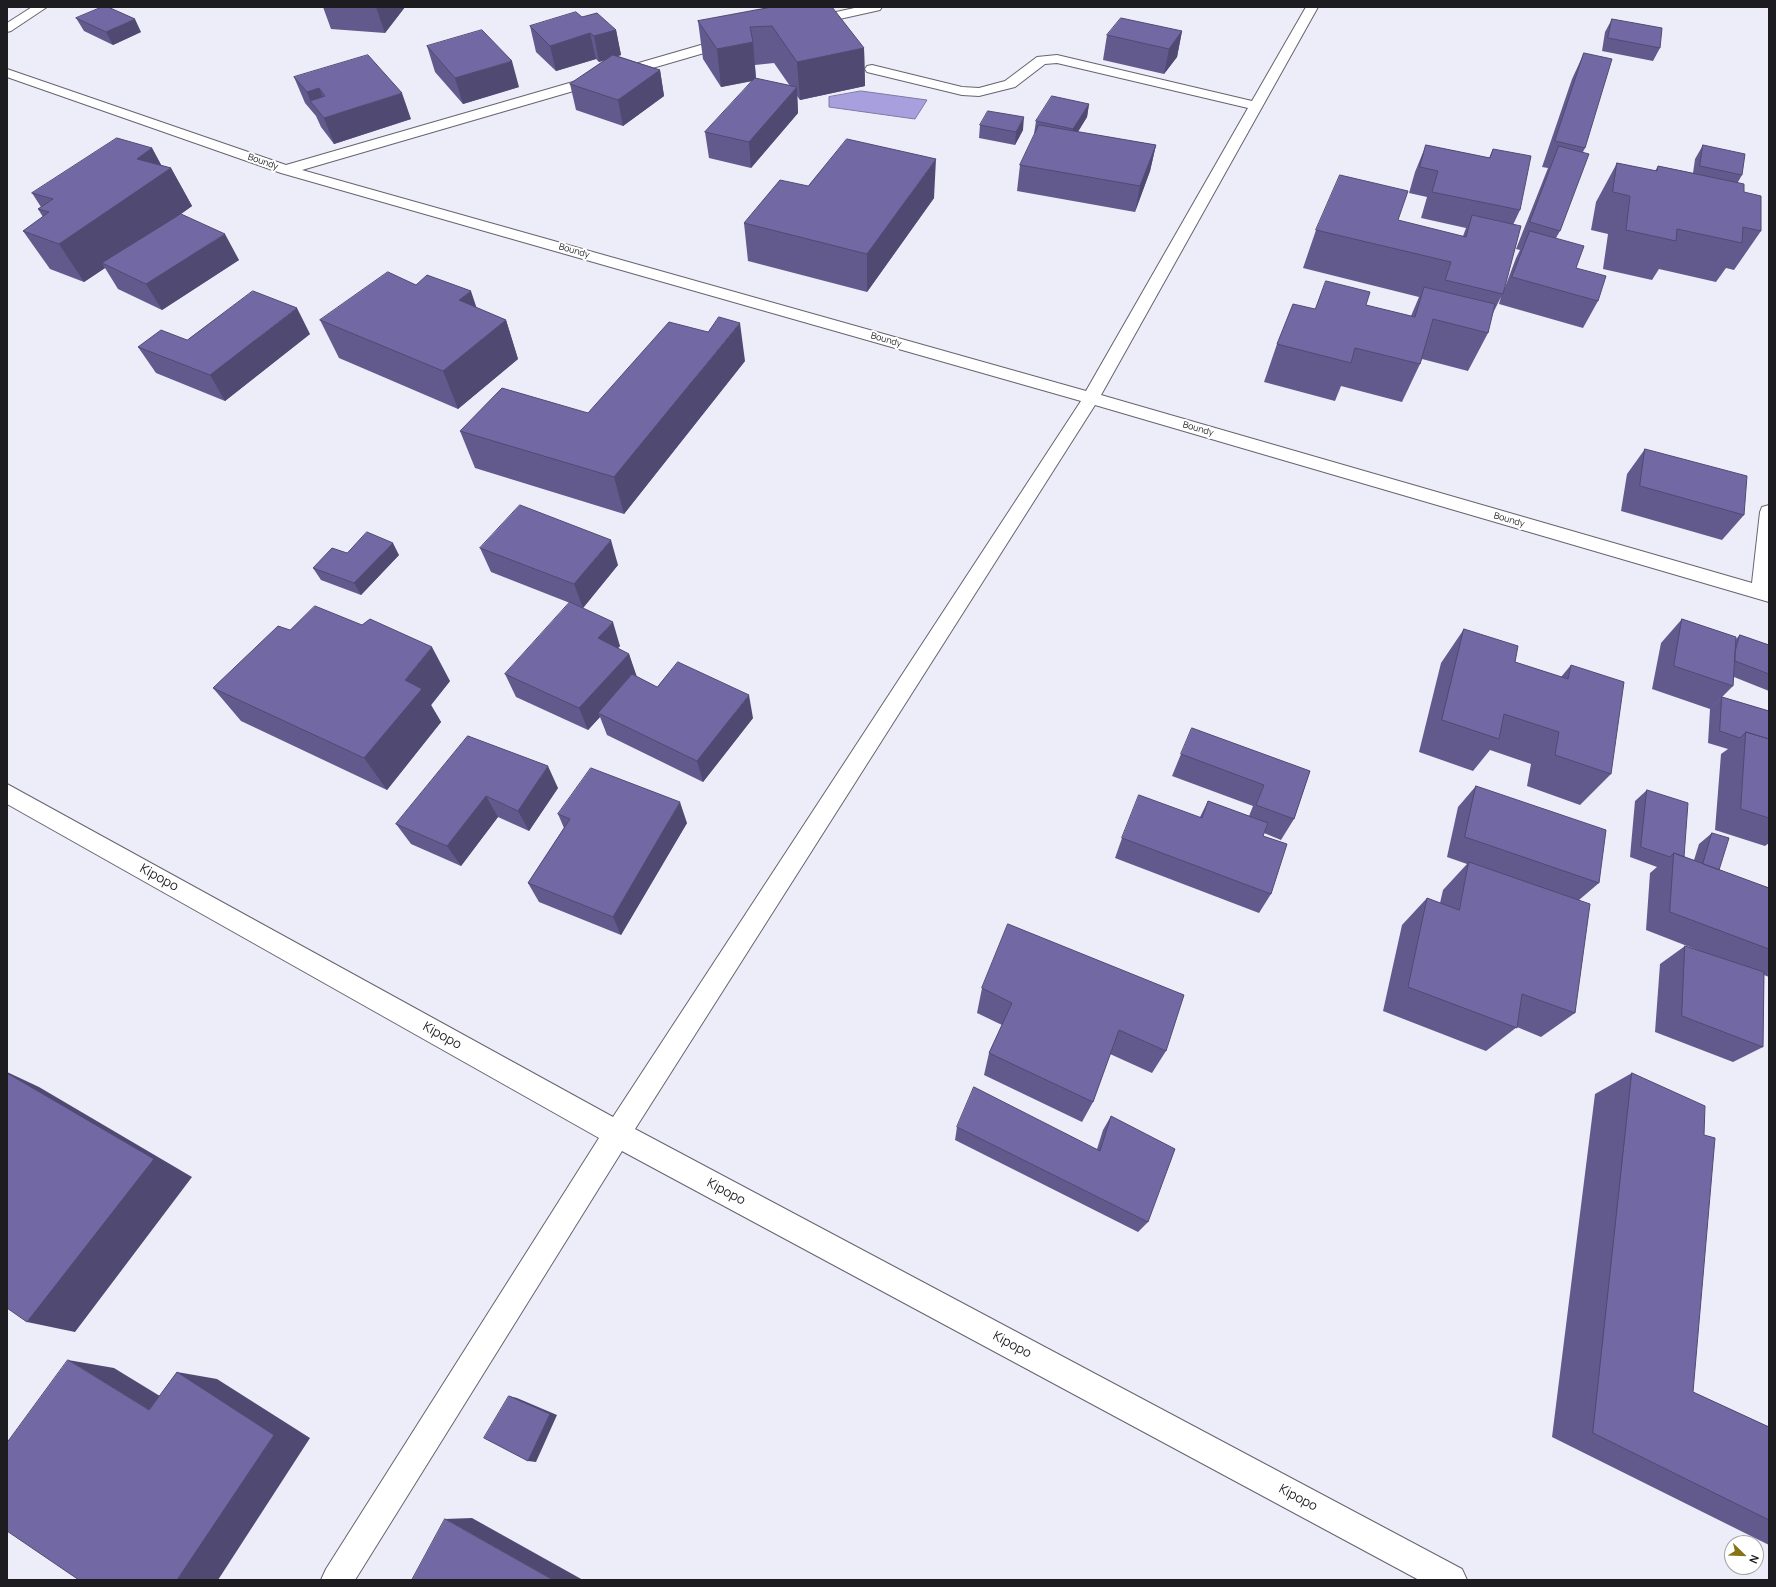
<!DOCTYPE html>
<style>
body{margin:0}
#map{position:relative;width:1776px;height:1587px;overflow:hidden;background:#edecf9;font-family:Manrope,sans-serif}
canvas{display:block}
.frame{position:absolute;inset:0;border:8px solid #1d1d21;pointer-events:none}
.north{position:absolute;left:1724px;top:1535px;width:40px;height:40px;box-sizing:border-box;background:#fff;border:1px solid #a5a5a6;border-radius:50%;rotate:113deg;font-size:11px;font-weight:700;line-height:16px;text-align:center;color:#1d1d21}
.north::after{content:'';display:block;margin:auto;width:14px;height:18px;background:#867315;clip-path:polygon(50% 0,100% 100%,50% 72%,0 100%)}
</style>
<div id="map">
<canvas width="1776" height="1587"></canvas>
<div class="frame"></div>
<div class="north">N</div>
</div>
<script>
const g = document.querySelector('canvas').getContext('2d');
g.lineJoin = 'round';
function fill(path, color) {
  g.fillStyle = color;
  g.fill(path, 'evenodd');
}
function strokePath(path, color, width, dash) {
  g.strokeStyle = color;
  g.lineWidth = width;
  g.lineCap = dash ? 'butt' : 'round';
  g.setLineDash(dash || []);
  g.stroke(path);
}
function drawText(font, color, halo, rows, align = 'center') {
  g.font = font + ' Manrope,sans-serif';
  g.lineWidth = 4;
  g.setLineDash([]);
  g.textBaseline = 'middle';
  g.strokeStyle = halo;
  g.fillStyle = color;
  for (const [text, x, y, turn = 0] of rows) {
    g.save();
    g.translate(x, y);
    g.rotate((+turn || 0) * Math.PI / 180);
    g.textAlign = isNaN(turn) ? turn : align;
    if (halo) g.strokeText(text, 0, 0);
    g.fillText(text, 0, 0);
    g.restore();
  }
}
const water = new Path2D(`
 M861 91 927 100 915 119 829 107V97Z`);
fill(water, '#a89fdf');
strokePath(water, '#7e78a6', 1);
const minor = new Path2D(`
 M859 7H882L880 10 808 26 802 22 804 19Z
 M1306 7H1318L1101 395 1752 583 1760 512 1762 507 1769 505V602L1095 405 635 1129 1462 1569 1467 1580H1419L622 1151 355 1580H321L326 1569 599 1138 7 804V784L613 1117 1081 401 281 173 7 77V69L286 165 725 38H735L736 41 735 44 302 170 1086 391 1248 108 1057 63 1045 64 1015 87 979 96 962 95 867 72 865 69 867 66 872 65 962 87 979 88 1005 81 1037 57 1057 55 1252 101Z`);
const secondary = new Path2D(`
 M32 7H47L11 31 7 32V23Z`);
strokePath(minor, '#65646f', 2);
strokePath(secondary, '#65646f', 2);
fill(minor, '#fff');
fill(secondary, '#fff');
fill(new Path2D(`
 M323 7H405L385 33 331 29Z
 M772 7 864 48 865 86 800 100 797 96 798 113 751 168 709 158 705 132 753 81 721 87 703 59 698 21ZM774 63 790 86 756 79 755 65Z
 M582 17 616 30 621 55 618 56 660 70 664 96 623 126 576 110 570 84 605 60 599 62 596 59 556 71 536 52 530 26Z
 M76 18 141 32 113 45 84 31Z
 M1612 19 1660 48 1653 61 1602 51 1605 32Z
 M1182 31 1177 57 1164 74 1103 60 1107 35Z
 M427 46 519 87 463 104 435 72Z
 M1584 53 1585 148 1583 152 1560 231 1556 238 1598 301 1583 328 1499 304 1501 297 1492 315 1488 333 1468 371 1422 359 1420 364 1402 402 1341 386 1335 401 1264 382 1277 344 1315 309 1366 305 1411 316 1419 297 1303 268 1316 230 1463 236 1466 228 1421 218 1427 197 1409 193 1415 172 1426 145 1489 158 1493 149 1520 210 1513 225 1504 290 1516 258 1520 250 1516 249 1548 168 1542 167 1572 79Z
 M294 77 411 119 334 144 321 127 316 116 305 103Z
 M1089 104 1087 117 1078 132 1156 145 1150 171 1135 212 1017 191 1020 165 1035 134H1034L1036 121Z
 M980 125 1023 130 1015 145 979 138Z
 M1703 145 1742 175 1738 182 1744 192 1761 231 1734 270 1726 268 1716 282 1659 269 1652 280 1603 269 1608 234 1591 230 1596 202 1617 163 1655 171 1658 166 1693 173 1695 159Z
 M152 148 161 165 171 168 192 206 177 217 239 260 162 310 118 289 105 268 84 282 50 269 23 231 43 217 38 209 41 207 32 193Z
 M808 186 934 198 867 292 748 261 744 223Z
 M416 285 477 308 506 320 518 359 458 409 339 358 320 320Z
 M310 334 225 401 156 373 138 347 187 340Z
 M745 361 624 514 475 468 460 431 588 413Z
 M1645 449 1744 515 1722 540 1621 511 1627 474Z
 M480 548 618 565 583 608 620 646 618 648 629 654 636 676 657 687 753 718 703 782 607 735 600 717 588 730 516 697 505 674 570 603 491 572Z
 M347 553 399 555 361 595 321 580 313 568Z
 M1682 619 1736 639 1740 635 1769 645V691L1734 677 1733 686 1710 709 1652 689 1661 643Z
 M1464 629 1515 662 1561 677 1571 665 1611 774 1580 805 1527 786 1531 764 1490 750 1473 771 1419 752 1441 663Z
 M450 681 431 705 441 722 387 790 241 721 213 688Z
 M1722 697 1769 711V843L1765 846 1715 830 1721 754 1728 749 1708 743 1710 709Z
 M468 736 558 788 529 831 498 817 461 866 411 844 396 824Z
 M1181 754 1310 771 1294 819 1281 840 1264 833 1263 836 1271 894 1259 913 1115 858 1122 838 1200 817 1208 801 1249 816 1253 806 1172 776Z
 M1476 786 1599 883 1579 900 1575 1013 1541 1037 1517 1027 1486 1051 1383 1011 1402 925 1427 898 1440 903 1443 890 1467 864 1447 857 1458 807Z
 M1647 790 1685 857 1694 860 1699 844 1712 833 1719 870 1769 888V977L1764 975 1763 1047 1733 1062 1655 1032 1660 964 1685 946 1700 951 1646 930 1650 873 1657 867 1630 857 1635 801Z
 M558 814 687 823 621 935 539 902 528 883 564 828Z
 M1008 924 1166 1051 1152 1073 1110 1054 1093 1102 1082 1122 984 1075 989 1053 1002 1025 977 1013 982 988Z
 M1632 1073 1693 1392 1769 1427V1545L1552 1437 1595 1094Z
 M1111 1116 1148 1222 1138 1232 955 1140 957 1127 1097 1149 1103 1130Z`), '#625a8d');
fill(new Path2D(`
 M376 7H405L385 33Z
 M135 19 141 32 113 45 106 32Z
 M616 30 621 55 599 62 594 36Z
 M1182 31 1177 57 1164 74 1169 49Z
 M590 33 596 59 556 71 550 46Z
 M753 42 756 80 721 87 717 49Z
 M864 48 865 86 800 100 797 62Z
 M512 61 519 87 463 104 455 78Z
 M660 70 664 96 623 126 618 100Z
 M797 87 798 113 751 168 749 142Z
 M319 88 330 114 311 103 307 92Z
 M402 93 411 119 334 144 324 118Z
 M1089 104 1087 117 1071 142 1073 129Z
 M1024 117 1023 130 1015 145 1016 132Z
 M1156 145 1150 171 1135 212 1140 186Z
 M152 148 165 172 171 168 192 206 108 266 102 263 105 268 84 282 59 244 137 159Z
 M936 159 934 198 867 292V254Z
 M225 234 239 260 162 310 146 284Z
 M471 291 484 330 459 300Z
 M297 308 310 334 225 401 210 375Z
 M506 320 518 359 458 409 443 371Z
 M740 323 745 361 624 514 614 477Z
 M611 540 618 565 583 608 574 584Z
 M393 543 399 555 361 595 354 583Z
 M613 622 620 646 606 661 598 638Z
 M432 647 450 681 431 705 441 722 387 790 364 758 405 680Z
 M629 654 637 677 598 713 600 717 588 730 579 708Z
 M749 695 753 718 703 782 697 761Z
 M548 766 558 788 529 831 518 811Z
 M486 796 498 817 461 866 447 846Z
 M680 802 687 823 621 935 613 917Z
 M7 1072 39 1087 192 1177 75 1332 27 1322Z
 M68 1360 114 1368 191 1415 149 1410Z
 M177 1372 217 1379 310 1438 218 1580H177Z
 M509 1396 517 1398 557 1415 536 1462 528 1461Z
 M472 1518 583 1580H553L445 1519Z`), '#504a73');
const building = new Path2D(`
 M102 7H108L135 19 106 32 76 18Z
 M772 7H832L864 48 797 62 772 26 750 27 753 42 717 49 698 21Z
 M576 12 582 17 597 13 616 30 594 36 590 33 550 46 530 26Z
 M1121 18 1182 31 1169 49 1107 35Z
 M1612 19 1662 28 1660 48 1608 38Z
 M482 30 512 61 455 78 427 46Z
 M1584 53 1612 59 1585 148 1555 141Z
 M368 55 402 93 324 118 310 101 325 96 319 88 307 92 294 77Z
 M613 55 660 70 618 100 570 84Z
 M755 78 797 87 749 142 705 132Z
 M1052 96 1089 104 1073 129 1036 121Z
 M988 111 1024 117 1016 132 980 125Z
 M1039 125 1156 145 1140 186 1020 165Z
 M117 138 152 148 137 159 171 168 59 244 23 231 49 212 38 209 53 199 32 193Z
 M847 139 936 159 867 254 744 223 780 180 808 186Z
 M1426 145 1490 158 1493 149 1531 156 1520 210 1432 192 1438 171 1420 167Z
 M1703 145 1745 154 1742 175 1700 166Z
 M1559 146 1589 154 1560 231 1530 222Z
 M1617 163 1657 171 1658 166 1744 184V192L1761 196V231L1743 227 1742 243 1677 229 1676 241 1626 230 1630 196 1613 192Z
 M1340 175 1408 191 1398 220 1466 237 1472 215 1521 226 1503 294 1445 280 1451 262 1316 230Z
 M181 214 225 234 146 284 102 263Z
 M1530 231 1584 246 1576 268 1606 276 1598 301 1512 277Z
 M388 272 416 285 427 275 471 291 459 300 506 320 443 371 320 320Z
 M1326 281 1370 292 1366 305 1415 317 1424 287 1495 304 1488 333 1433 319 1420 364 1355 348 1351 363 1277 344 1293 304 1315 309Z
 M253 291 297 308 210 375 138 347 161 330 187 340Z
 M719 317 740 323 614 477 460 431 502 388 588 413 669 322 708 332Z
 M1645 449 1747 476 1744 515 1640 486Z
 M520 505 611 540 574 584 480 548Z
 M367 532 393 543 354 583 313 568 332 548 347 553Z
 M570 602 613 622 598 638 629 654 579 708 505 674Z
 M315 606 362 625 370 619 432 647 405 680 422 689 364 758 213 688 278 626 290 630Z
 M1682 619 1736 637 1733 686 1674 666Z
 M1464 629 1518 646 1515 662 1568 679 1571 665 1624 682 1611 774 1555 755 1559 732 1504 714 1499 739 1442 720Z
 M1740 635 1769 645V674L1735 661V652Z
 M678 662 749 695 697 761 598 713 632 674 657 687Z
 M1722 697 1769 711V739L1746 732 1740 738 1720 731Z
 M1192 728 1310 771 1294 819 1256 805 1264 785 1181 754Z
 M1746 732 1769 739V818L1741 809Z
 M468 736 548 766 518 811 486 796 447 846 396 824Z
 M591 768 680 802 613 917 528 883 570 819 558 814Z
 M1476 786 1606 830 1599 883 1465 837Z
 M1647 790 1688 803 1684 857 1674 853 1670 857 1641 847Z
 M1139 795 1202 818 1208 801 1268 823 1263 836 1287 844 1271 894 1122 838Z
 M1712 833 1729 838 1719 870 1703 864Z
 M1674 853 1769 888V949L1670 912Z
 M1469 862 1590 904 1575 1013 1522 994 1517 1028 1408 987 1427 898 1459 910Z
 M1008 924 1184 995 1166 1051 1119 1030 1093 1102 989 1053 1012 1003 982 988Z
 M1685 946 1764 972 1763 1047 1682 1016Z
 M7 1073 154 1159 27 1322 7 1308Z
 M1632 1073 1705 1106 1704 1135 1715 1138 1693 1392 1769 1427V1520L1593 1433Z
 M974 1087 1100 1151 1111 1116 1175 1149 1148 1222 957 1127Z
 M68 1360 149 1410 177 1372 274 1435 177 1580H79L7 1531V1443Z
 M509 1396 550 1414 528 1461 484 1438Z
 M445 1519 553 1580H412Z`);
fill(building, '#7269a4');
strokePath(building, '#504a73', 1);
drawText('9px', '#1d1d21', '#fff', [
 ["Boundy",263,162,19],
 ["Boundy",574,251,16],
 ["Boundy",886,340,16],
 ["Boundy",1198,429,16],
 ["Boundy",1509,520,16]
]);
drawText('13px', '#1d1d21', '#fff', [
 ["Kipopo",159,878,29],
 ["Kipopo",442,1036,29],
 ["Kipopo",726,1192,28],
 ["Kipopo",1012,1345,28],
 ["Kipopo",1298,1498,28]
]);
</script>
